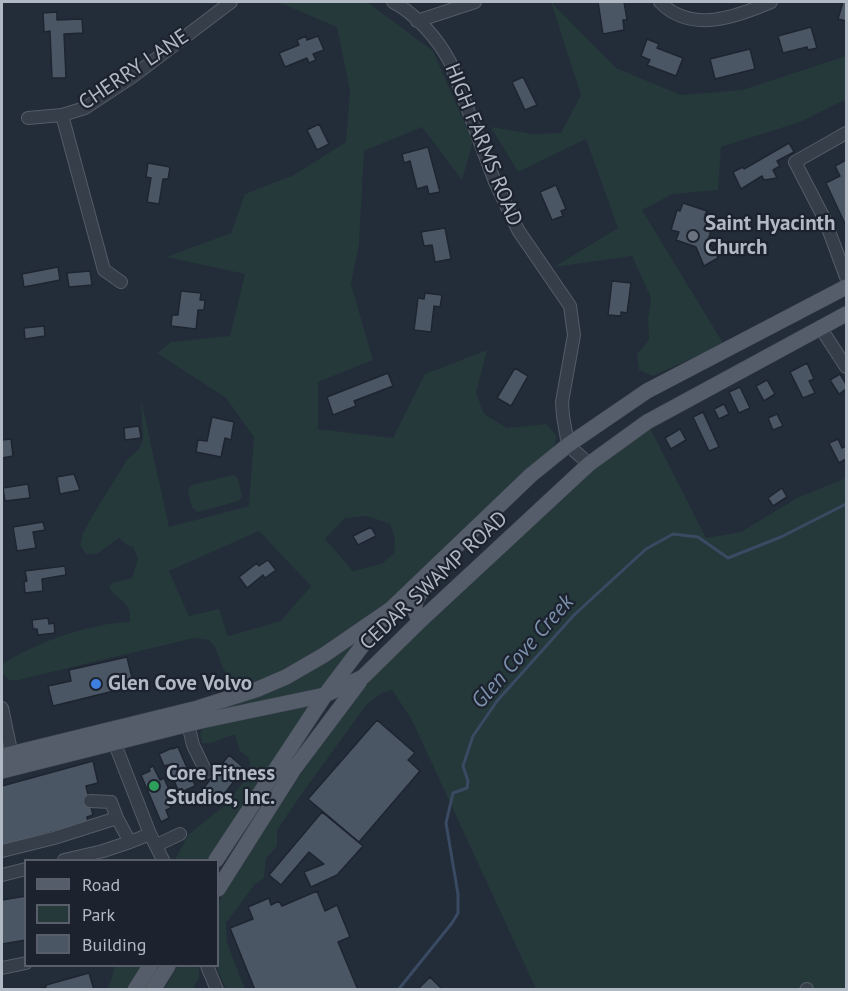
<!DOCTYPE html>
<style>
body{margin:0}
#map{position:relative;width:848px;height:991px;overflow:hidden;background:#232c39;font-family:"PT Sans",sans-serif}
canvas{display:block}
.frame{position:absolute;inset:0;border:3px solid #b1b9c5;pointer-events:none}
.legend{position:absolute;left:24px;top:859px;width:195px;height:108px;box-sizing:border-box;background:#1c232e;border:2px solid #585f6a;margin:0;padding:8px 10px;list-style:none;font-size:18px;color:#b1b9c5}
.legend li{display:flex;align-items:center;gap:12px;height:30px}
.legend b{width:30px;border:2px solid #585f6a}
</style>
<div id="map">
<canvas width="848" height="991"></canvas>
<div class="frame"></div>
<ul class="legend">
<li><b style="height:8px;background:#545d69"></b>Road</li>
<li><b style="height:16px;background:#25383a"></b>Park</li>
<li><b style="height:16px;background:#4b5665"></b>Building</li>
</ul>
</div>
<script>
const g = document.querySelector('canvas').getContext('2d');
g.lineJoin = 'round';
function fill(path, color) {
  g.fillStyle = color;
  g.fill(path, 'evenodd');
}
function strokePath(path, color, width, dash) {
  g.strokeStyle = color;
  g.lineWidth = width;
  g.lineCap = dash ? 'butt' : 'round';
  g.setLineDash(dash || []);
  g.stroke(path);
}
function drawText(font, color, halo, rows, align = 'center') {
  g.font = font + ' "PT Sans",sans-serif';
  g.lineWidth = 4.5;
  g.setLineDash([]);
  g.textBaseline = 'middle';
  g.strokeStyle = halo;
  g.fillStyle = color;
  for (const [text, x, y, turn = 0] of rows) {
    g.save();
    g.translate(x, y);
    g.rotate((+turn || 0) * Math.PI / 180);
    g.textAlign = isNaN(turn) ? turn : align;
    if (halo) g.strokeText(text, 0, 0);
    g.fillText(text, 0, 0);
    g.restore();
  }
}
fill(new Path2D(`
 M278 2H367L433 51 473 142 462 180 422 127 364 151 359 244 351 284 373 360 318 382V429L393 438 425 374 487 350 476 393 484 414 507 428 546 424 557 436 553 451 391 607 214 860H175L188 835 224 806 246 779 250 768 249 758 240 751 235 735C224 736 213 746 202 743L200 734 203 728 217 723 190 716 239 695 222 666 215 647 209 640 194 638 18 680H9L2 672 4 663C37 642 90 623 130 622 132 599 116 602 109 586L115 582 132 578 138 559 133 547 127 545 119 538 97 554H86L80 545 83 533 94 513 127 460 139 449 143 440 141 399 169 527 249 506 254 437 226 398 157 353 171 342 230 336 245 274 166 257 231 233 245 194 294 175 346 142 350 91 337 27ZM367 516 390 524 395 539 394 554 381 564 353 571 325 539 345 518ZM259 531 311 586 281 621 228 636 219 609 189 616 169 571Z
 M551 2 616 68 681 95 742 90 846 56V99L800 122 721 147 718 190 673 194 642 210 726 348 690 359 653 376 639 370 637 354 649 340 648 320 651 298 632 256 554 267 618 228 586 139 518 172 491 127 533 134 561 133 581 95Z
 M647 422 706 538 741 532 797 498 846 478V989H536L412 720 392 690 382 693 366 705 299 798 277 830V846L266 859 264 878 255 884 226 923 227 943 245 989H226L216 966H218V905L222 896 298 778 351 703 405 642 459 590Z
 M233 475 238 478 242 496 239 501 198 512 192 508 188 491 191 485Z
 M114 966H146L129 989 106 990 112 979Z
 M178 966H199V978L193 988 164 989Z`), '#25383a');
strokePath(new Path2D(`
 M398 990 452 923 458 913V894L446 823 453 793 467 788 468 781 463 766 473 736 497 701 574 615 646 549 673 534 698 537 728 558 781 537 846 504`), '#394a62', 3);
const building = new Path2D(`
 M598 2H624L627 20H623L624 30 603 34Z
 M843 2H846V21L838 19Z
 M57 12V20L82 19 83 33 64 34 66 78H52L50 31 44 32 43 13Z
 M811 27 817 48 808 50 807 47 783 53 778 36Z
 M306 36 307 40 318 36 324 50 313 54 316 60 309 63 307 58 285 67 279 53 299 45 297 40Z
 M647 39 659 44 657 48 683 58 676 76 647 65 650 60 641 56Z
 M750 49 755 69 715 79 710 59Z
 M523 77 537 105 525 110 512 82Z
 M319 124 329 144 317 150 307 130Z
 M789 143 794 152 777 161 780 166 773 170 777 178 764 180 762 176 741 189 733 172 743 167 744 169Z
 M428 147 440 192 429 194 427 186 417 189 410 161 404 163 402 154Z
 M846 160V226L826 183 840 176 835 166Z
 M148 163 170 167 168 179H163L159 204 147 202 151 178 146 177Z
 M556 185 566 209 561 211 563 216 552 220 540 192Z
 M683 203 707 211 705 215 715 218 707 244 708 246 711 245 718 258 704 266 696 247 676 240 679 232 671 230 677 210 680 211Z
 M445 228 451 259 435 262 432 245 424 246 421 232Z
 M58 267 60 280 24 287 22 274Z
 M90 271 92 285 69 287 67 273Z
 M612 281 631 283 627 313 621 312V316L608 315Z
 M181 291 201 293 200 300H205L204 310H198L196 329 171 326 172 315H178Z
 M425 293 442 295 440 307 434 306 431 332 414 330 418 298 424 299Z
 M44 326 45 336 25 339 24 328Z
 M807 363 814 379 809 381 815 393 803 398 790 372Z
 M515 368 528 376 511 406 497 398Z
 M388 373 393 386 354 401 356 406 333 415 327 397Z
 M840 374 846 384V389L839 394 830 380Z
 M767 380 775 394 764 401 756 386Z
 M740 387 750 408 739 413 729 392Z
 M724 404 729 414 719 419 714 409Z
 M703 412 719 447 709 451 693 417Z
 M777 414 783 426 773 430 768 418Z
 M212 417 234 422 231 440 225 438 221 457 196 452 198 440 207 441Z
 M139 426 141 438 125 440 124 428Z
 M680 429 686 440 671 449 665 438Z
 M11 439 13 456 2 458V440Z
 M838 439 842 448 846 446V459L839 463 829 443Z
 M74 474 80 490 60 494 57 477Z
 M28 484 30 498 5 501 3 488Z
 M782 488 787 497 773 506 768 498Z
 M43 522 45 530 33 532 36 548 17 551 13 527Z
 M371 527 376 536 358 545 353 536Z
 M268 560 276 570 265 578 263 575 247 588 239 577 257 563 259 566Z
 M65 566 66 575 42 579 43 591 25 593 24 582 27 581 25 571Z
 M48 618 49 624 54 623 55 633 38 635 37 629H33L32 620Z
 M127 657 134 686 53 706 48 686 71 681 69 670Z
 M377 720 415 753 408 760 420 771 359 842 308 799Z
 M178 747 188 770 190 769 195 786 179 793 168 765 164 766 159 754 172 748V749Z
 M229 755 244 768 219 801 203 789Z
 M93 761 98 783 86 786 93 815 87 817 88 822 2 846V786Z
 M153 766 160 780 164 778 174 801 169 804 171 808 166 810 169 818 161 822 141 775 150 771 149 768Z
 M322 812 363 846 337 875 311 887 304 872 324 864 309 852 281 885 269 875Z
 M317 891 325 911 337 905 350 937 338 942 358 990H255L230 928 253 919 248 907 269 898 271 905 279 901 282 906Z
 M26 896V940L2 944V900Z
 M89 973 94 990H37L46 987V985Z
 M430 977 443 990H417Z`);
fill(building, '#4b5665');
strokePath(building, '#1e2530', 1.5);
const minor = new Path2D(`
 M393 2C416 14 438 39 450 62L495 182 518 230 570 306 574 335 562 402 563 416 568 445 589 464
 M660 2C691 34 736 17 771 2
 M417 21 475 2
 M62 115 104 270 121 282
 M28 118 62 115 85 108 132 77 231 2
 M846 133 795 162 825 220 846 277
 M820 327 846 367
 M2 708 13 760
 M188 724 193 745 206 772
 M111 734 150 834 163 860
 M90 801 111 802 117 818
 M157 845 180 834
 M2 851 54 838 117 818 130 842 150 834
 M64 860 103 851 130 842
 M2 875 26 869
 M207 966 217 990
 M2 968 26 963
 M806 990 807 989`);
const major = new Path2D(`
 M420 621C409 606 417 596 428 584
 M2 756 198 708 258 689 286 677 324 655 391 609 531 475 568 445 647 391 846 287
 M2 771 201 721 325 695 363 677 420 621 589 464 647 422 846 314
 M216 860 325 695 381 621
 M218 889 294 769 360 681
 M135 990 150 966
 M153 990 168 966`);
strokePath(minor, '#545c67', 14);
strokePath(major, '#404752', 16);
strokePath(minor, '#363e49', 12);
strokePath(major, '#545d69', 15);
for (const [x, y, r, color] of [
 [693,236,6,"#6b7280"],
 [96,684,6,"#3f7fe0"],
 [154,786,6,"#2e9e5b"]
]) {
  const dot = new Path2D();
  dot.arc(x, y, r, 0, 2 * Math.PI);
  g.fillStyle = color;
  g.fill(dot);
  strokePath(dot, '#1c232e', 2);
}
drawText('21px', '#b1b9c5', '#1c232e', [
 ["CHERRY LANE",134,70,-34],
 ["HIGH FARMS ROAD",483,145,68],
 ["CEDAR SWAMP ROAD",434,581,-43]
]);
drawText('bold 21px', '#b1b9c5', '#1c232e', [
 ["Saint Hyacinth",705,224],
 ["Church",705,248],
 ["Glen Cove Volvo",108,684],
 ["Core Fitness",166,774],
 ["Studios, Inc.",166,798]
], 'left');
drawText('italic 22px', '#7b90ac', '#1c232e', [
 ["Glen Cove Creek",523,652,-49]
]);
</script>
